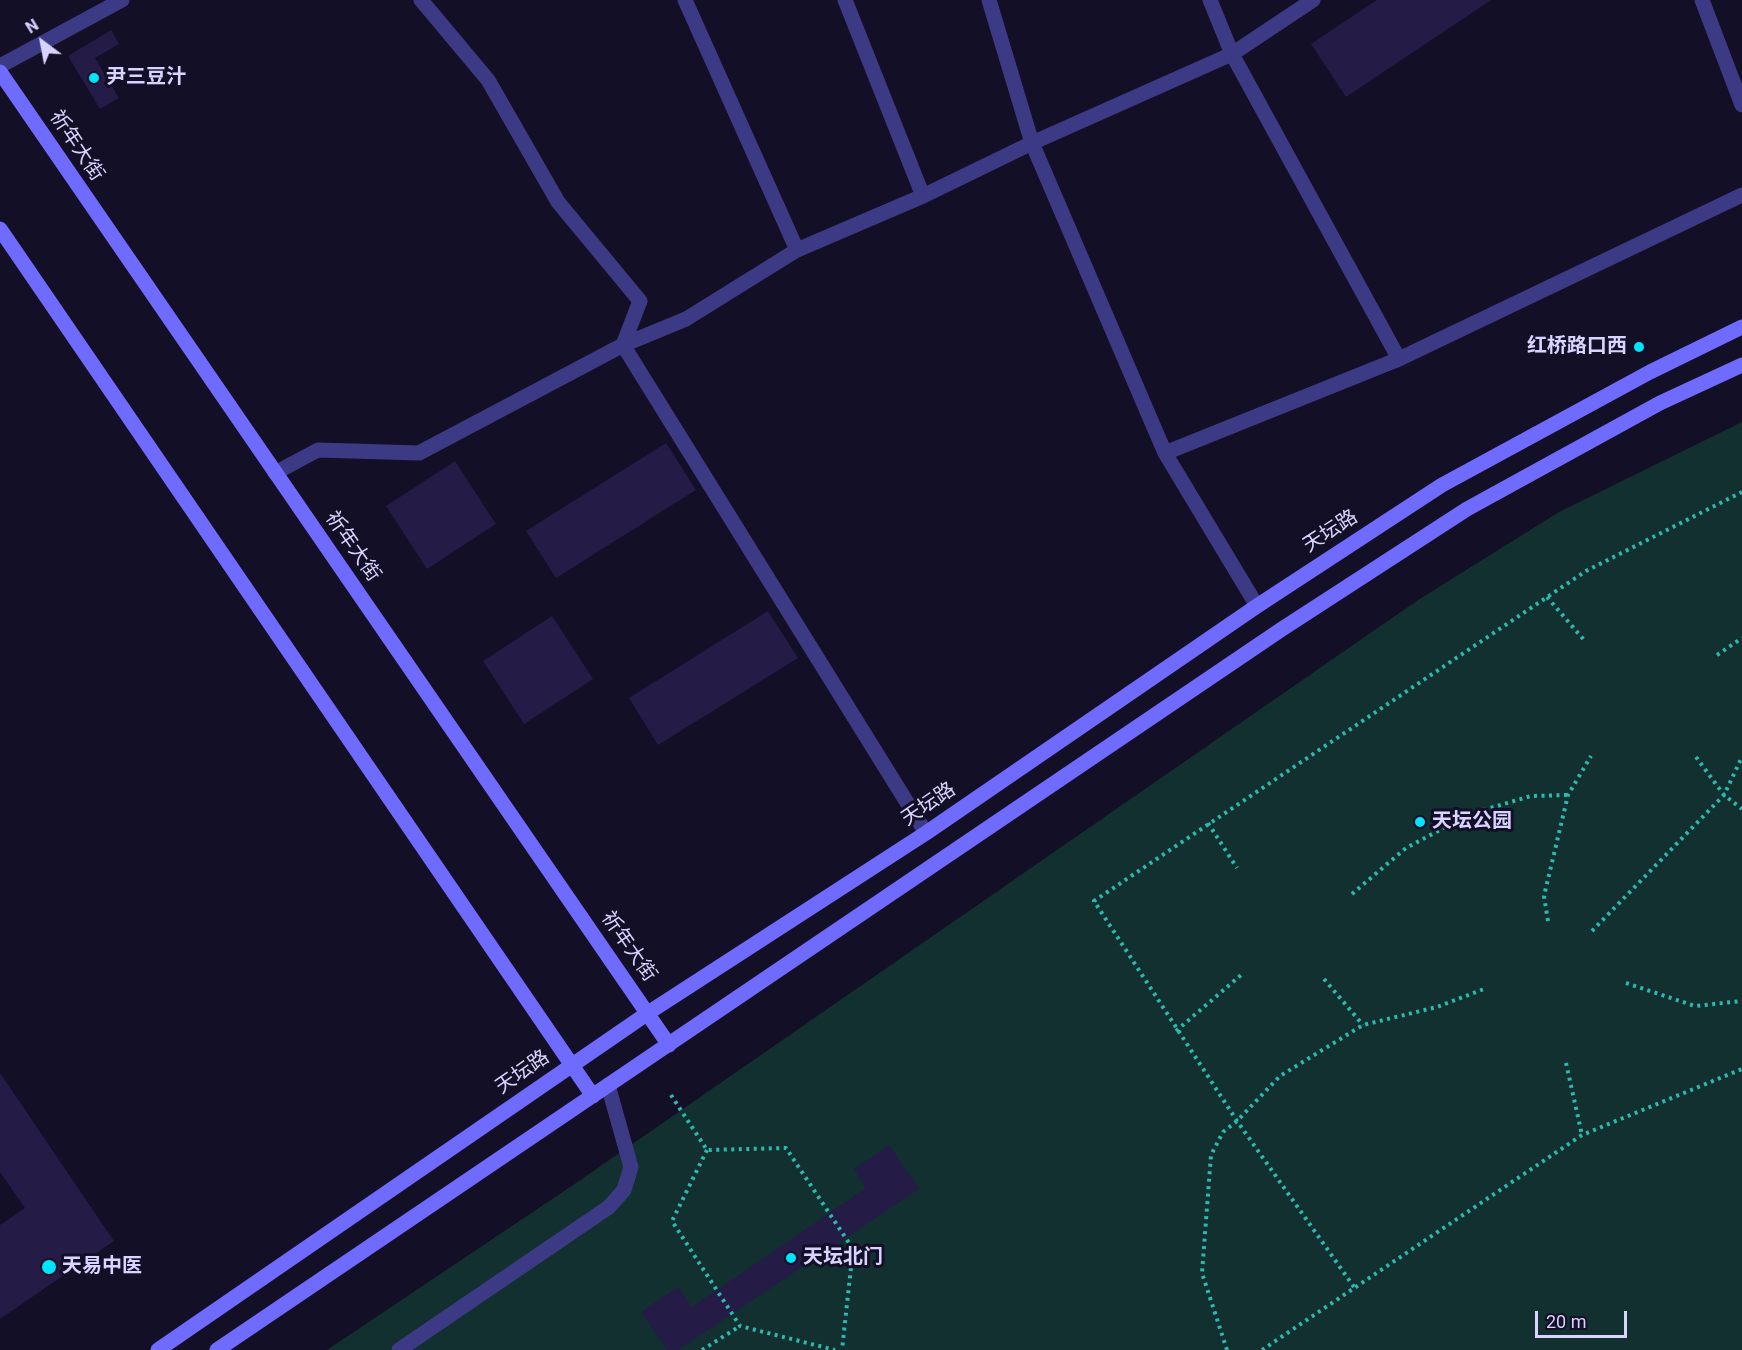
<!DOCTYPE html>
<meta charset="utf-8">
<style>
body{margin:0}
#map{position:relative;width:1742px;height:1350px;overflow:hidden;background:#130f26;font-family:Roboto,sans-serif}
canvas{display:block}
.north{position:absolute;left:12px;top:12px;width:60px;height:60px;-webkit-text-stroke:4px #130f26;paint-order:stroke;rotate:328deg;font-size:16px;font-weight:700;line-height:24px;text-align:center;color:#d9d4ff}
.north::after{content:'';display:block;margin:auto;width:21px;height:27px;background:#d9d4ff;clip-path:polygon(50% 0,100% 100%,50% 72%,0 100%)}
.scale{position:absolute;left:1535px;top:1311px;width:92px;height:27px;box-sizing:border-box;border:3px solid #d9d4ff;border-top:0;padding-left:8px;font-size:18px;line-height:21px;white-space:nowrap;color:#d9d4ff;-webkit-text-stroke:4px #130f26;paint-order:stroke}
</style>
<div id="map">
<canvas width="1742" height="1350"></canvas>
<div class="north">N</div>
<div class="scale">20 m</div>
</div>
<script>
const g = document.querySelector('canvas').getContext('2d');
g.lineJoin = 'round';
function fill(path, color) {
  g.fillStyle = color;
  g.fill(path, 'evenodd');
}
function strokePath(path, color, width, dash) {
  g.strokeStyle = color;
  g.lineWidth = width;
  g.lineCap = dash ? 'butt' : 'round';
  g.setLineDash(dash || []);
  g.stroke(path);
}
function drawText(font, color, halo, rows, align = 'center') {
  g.font = font + ' Roboto,"Noto Sans SC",sans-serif';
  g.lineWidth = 6;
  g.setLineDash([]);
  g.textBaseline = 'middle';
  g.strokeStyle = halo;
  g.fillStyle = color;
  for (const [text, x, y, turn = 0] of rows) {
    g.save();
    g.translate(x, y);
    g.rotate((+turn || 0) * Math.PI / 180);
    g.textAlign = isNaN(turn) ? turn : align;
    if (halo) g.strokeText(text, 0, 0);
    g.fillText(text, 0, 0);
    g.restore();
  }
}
fill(new Path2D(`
 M1742 422V1350H327L576 1183 1418 600 1559 512Z`), '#12302f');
fill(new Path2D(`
 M1377 0H1491L1346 97 1311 44Z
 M111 30 119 44 95 58 119 98 100 109 68 56Z
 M666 443 696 490 556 578 526 531Z
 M455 461 496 524 427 569 386 506Z
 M768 611 798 658 658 745 629 698Z
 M552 616 593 679 524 724 483 661Z
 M0 1073 114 1241 0 1319V1225L25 1208 0 1172Z
 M889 1145 919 1189 678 1350H667L641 1312 678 1287 692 1307 717 1290 866 1188 854 1169Z`), '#241b47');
strokePath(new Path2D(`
 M1547 597 1584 640
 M1717 655 1742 638
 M1696 757 1724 795 1742 809
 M1208 823 1237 868
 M1352 894 1406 848 1470 814 1531 796 1568 795
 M1548 921 1544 896 1568 795 1591 756
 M1592 931 1724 795 1742 757
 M1324 979 1363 1025
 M1626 983 1695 1006 1742 1001
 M1176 1031 1241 975
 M1566 1063 1582 1135
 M671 1095 707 1150 786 1148 853 1249 842 1350
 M707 1150 672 1221 740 1326 835 1350
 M1354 1287 1237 1121 1094 901 1586 571 1742 492
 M702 1350 740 1326
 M1227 1350 1202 1273 1211 1155 1223 1132 1237 1121 1280 1076 1363 1025 1437 1007 1484 989
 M1262 1350 1582 1135 1742 1069`), '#2fb8b0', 4, [3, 4.5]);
strokePath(new Path2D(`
 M421 0 488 80 558 202 640 301 623 345 926 833
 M685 0 797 250
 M845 0 923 196
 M989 0 1032 143 1165 453 1257 606
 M1210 0 1232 54 1399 359
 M1702 0 1742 105
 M0 66 122 0
 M1165 453 1399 359 1742 195
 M275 473 318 450 419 453 623 345 686 319 797 250 923 196 1032 143 1232 54 1313 0
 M399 1350 609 1207 624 1190 631 1167 608 1085`), '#3d3a85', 15);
strokePath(new Path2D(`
 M0 72 669 1045
 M0 229 593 1096
 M158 1350 648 1013 926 833 1257 606 1442 485 1650 372 1742 327
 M217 1350 1282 629 1467 509 1660 403 1742 365`), '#6f6bff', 15);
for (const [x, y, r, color] of [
 [94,78,6,"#00e5ff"],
 [1639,347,6,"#00e5ff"],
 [1420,822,6,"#00e5ff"],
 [791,1258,6,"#00e5ff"],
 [49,1267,8,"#00e5ff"]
]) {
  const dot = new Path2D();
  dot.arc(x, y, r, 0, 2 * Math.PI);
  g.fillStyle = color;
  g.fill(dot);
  strokePath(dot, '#130f26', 2);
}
drawText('bold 20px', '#d9d4ff', '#130f26', [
 ["尹三豆汁",106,78],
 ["红桥路口西",1627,347,"right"],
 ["天坛公园",1432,822],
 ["天坛北门",803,1258],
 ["天易中医",62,1267]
], 'left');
drawText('20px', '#d9d4ff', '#130f26', [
 ["祈年大街",76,146,56],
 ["天坛路",1331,532,-33],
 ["祈年大街",352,547,55],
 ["天坛路",929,805,-34],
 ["祈年大街",628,947,55],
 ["天坛路",523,1073,-35]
]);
</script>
